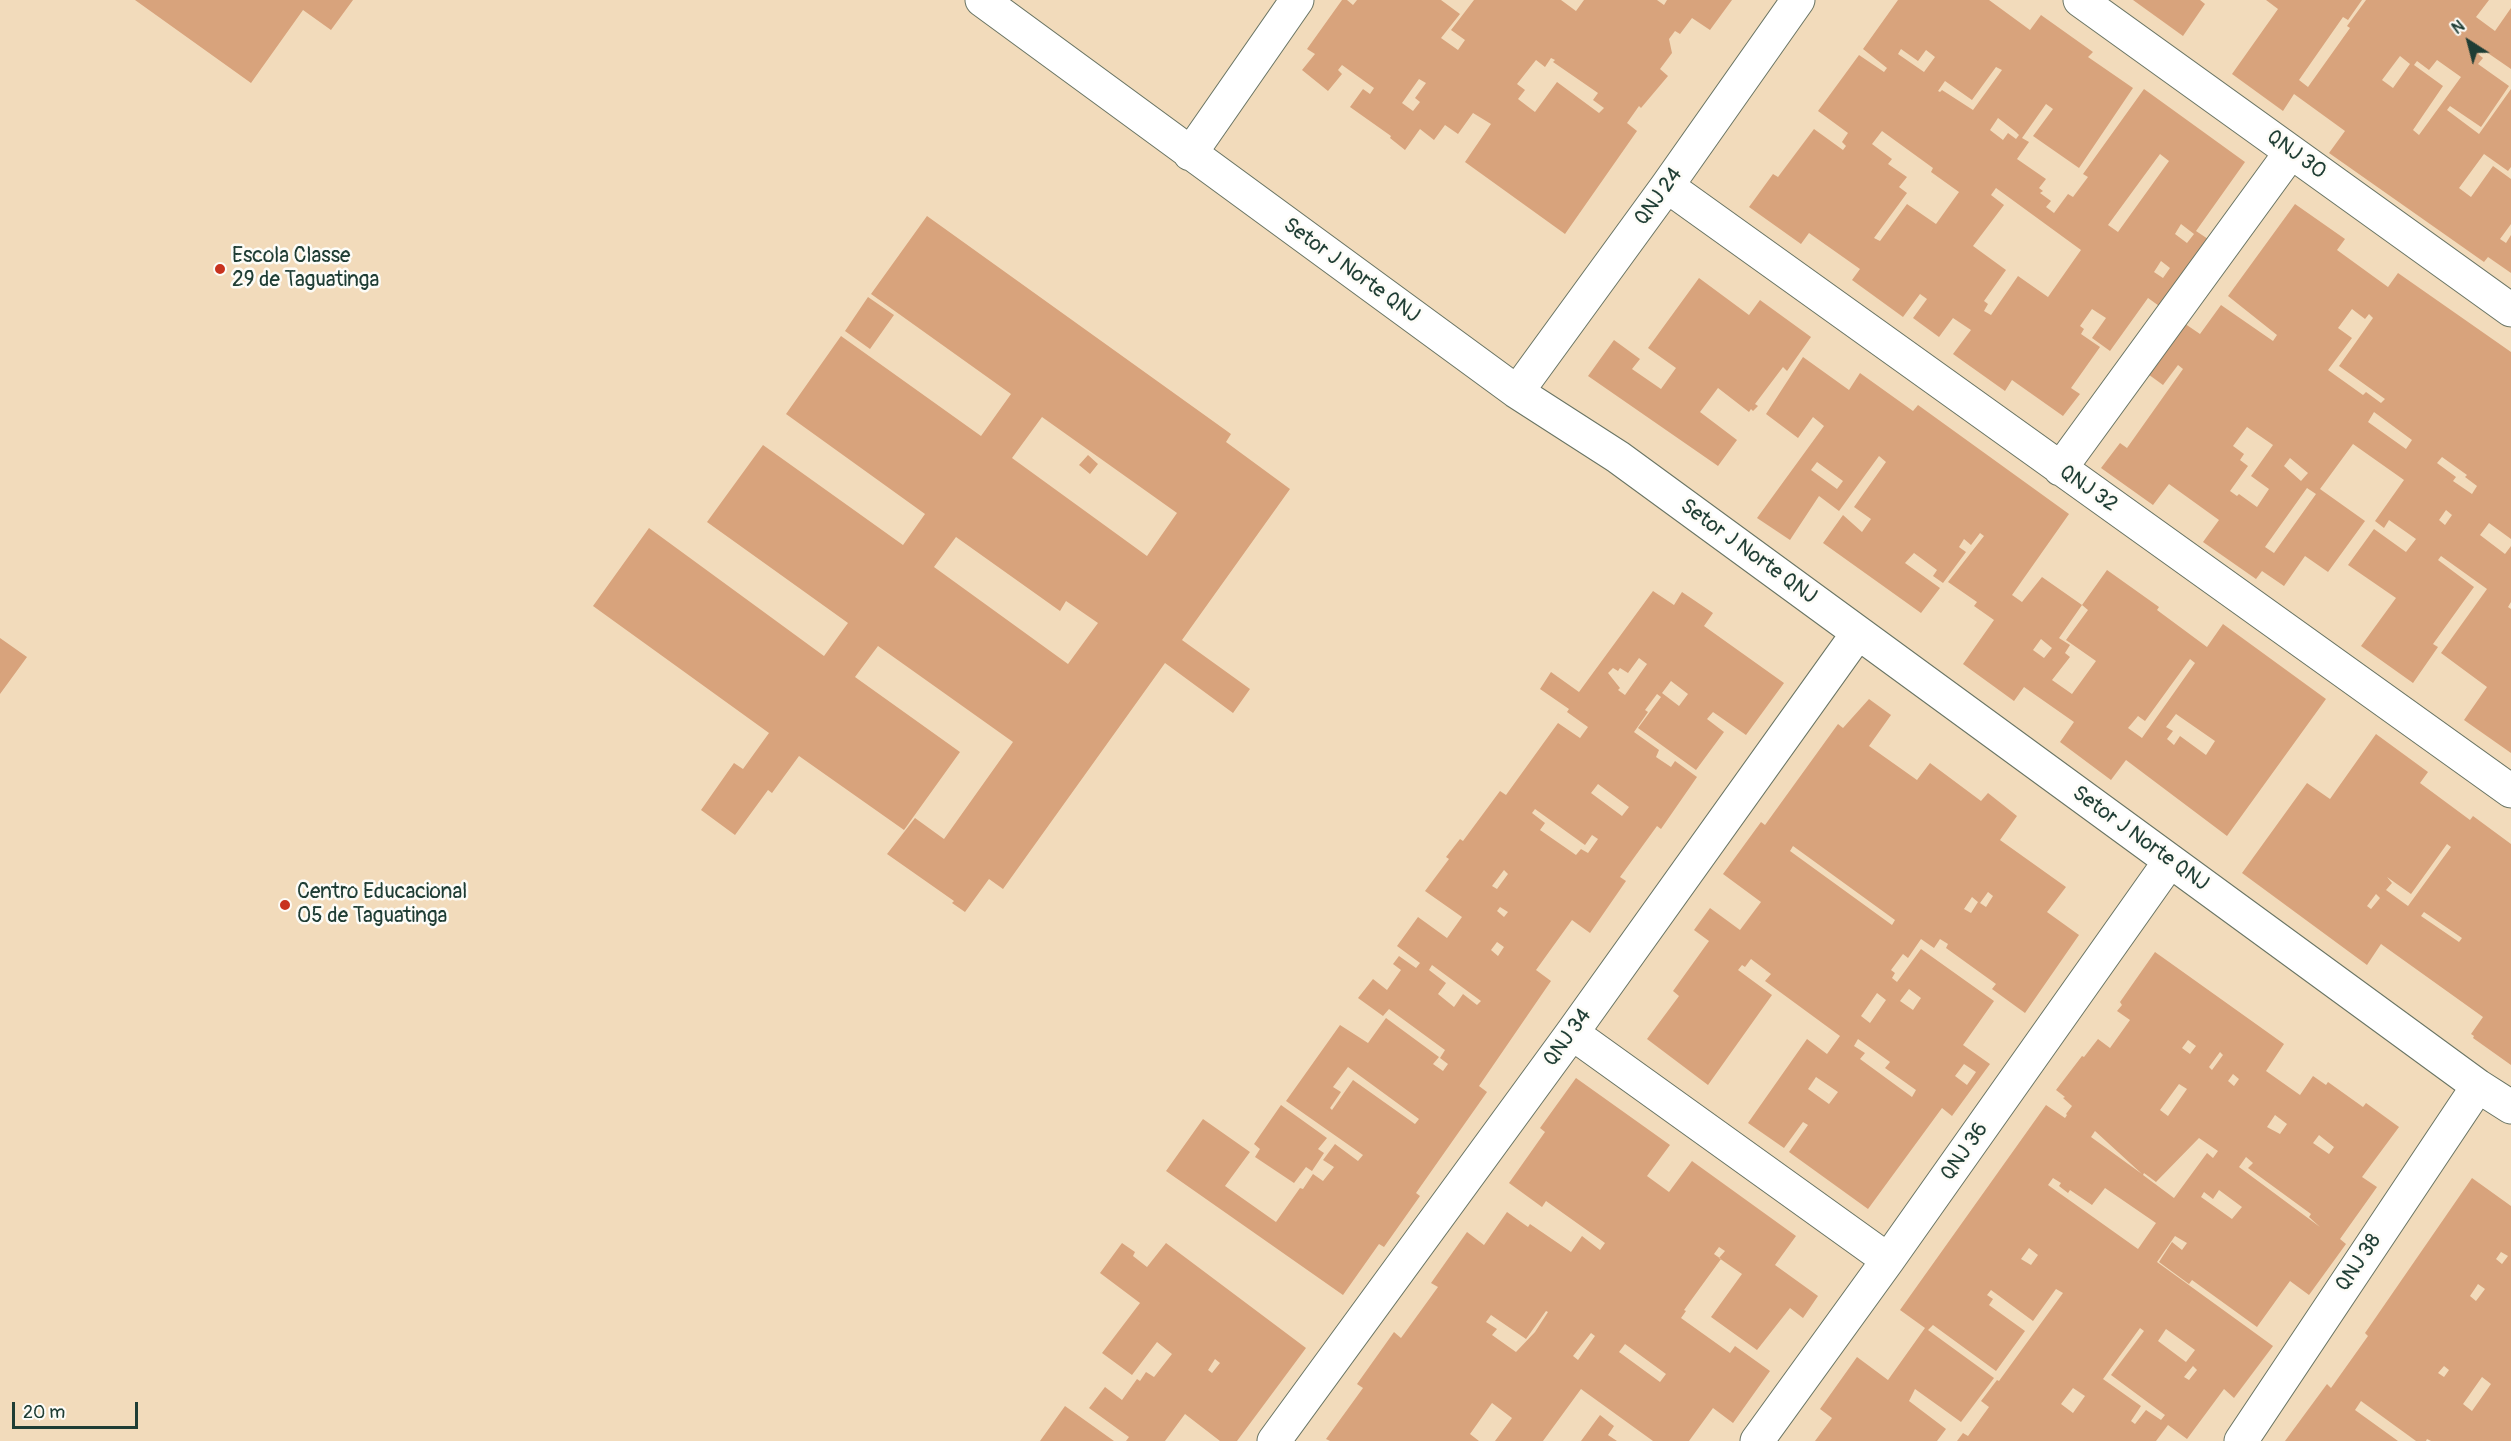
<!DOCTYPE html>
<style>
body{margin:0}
#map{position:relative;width:2511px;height:1441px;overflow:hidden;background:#f2dbbb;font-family:Pangolin,sans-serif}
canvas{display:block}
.north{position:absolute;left:2439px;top:12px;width:60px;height:60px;-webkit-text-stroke:4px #fdfcf7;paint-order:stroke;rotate:324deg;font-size:16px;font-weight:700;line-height:24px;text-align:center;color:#1f3d34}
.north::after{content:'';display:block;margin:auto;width:21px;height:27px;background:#1f3d34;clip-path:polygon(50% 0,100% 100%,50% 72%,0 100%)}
.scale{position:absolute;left:12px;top:1402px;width:126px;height:27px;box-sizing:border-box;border:3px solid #1f3d34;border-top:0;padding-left:8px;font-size:18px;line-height:21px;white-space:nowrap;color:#1f3d34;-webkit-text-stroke:4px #fdfcf7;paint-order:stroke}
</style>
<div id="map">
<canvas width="2511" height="1441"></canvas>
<div class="north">N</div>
<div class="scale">20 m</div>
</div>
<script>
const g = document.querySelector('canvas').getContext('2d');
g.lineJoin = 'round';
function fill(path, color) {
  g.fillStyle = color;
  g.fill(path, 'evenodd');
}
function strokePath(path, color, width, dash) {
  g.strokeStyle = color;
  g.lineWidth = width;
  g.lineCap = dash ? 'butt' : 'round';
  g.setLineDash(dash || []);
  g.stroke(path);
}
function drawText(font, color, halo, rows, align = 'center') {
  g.font = font + ' Pangolin,sans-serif';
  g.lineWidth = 5;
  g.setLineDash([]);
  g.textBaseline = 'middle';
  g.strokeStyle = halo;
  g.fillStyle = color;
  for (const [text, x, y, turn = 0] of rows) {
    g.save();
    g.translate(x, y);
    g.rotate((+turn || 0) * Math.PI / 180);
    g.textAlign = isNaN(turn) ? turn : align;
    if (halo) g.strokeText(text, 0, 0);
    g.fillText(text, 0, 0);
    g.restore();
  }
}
fill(new Path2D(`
 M135 0H353L331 30 303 10 251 83Z
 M1342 0H1347L1353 5 1357 0H1441L1460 14 1441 38 1458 50 1465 40 1451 30 1474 0H1561L1576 11 1584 0H1657L1664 5 1667 0H1732L1710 30 1692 18 1680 34 1675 31 1669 39 1672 53 1660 69 1668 76 1641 108 1639 106 1627 123 1637 131 1565 234 1465 162 1491 124 1473 113 1458 134 1445 125 1434 140 1420 129 1405 150 1390 138 1391 136 1350 107 1363 89 1370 94 1374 88 1342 65 1338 70 1342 74 1328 91 1302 70 1315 54 1307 49ZM1551 58 1555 60 1553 62 1598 93 1593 100 1604 108 1599 113 1557 82 1535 112 1518 99 1525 90 1517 84 1536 60 1545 67ZM1419 79 1426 83 1415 98 1420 102 1413 111 1402 103Z
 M1898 0H1989L2030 30 2041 15 2093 52 2088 57 2133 88 2079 168 2033 136 2053 109 2046 104 2022 138 2029 142 2017 159 2046 179 2039 188 2043 191 2040 193 2051 201 2046 207 2054 213 2068 194 2073 197 2088 177 2083 174 2144 89 2245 162 2196 231 2217 245 2169 313 2148 298 2110 351 2092 338 2106 318 2092 309 2080 326 2084 329 2081 334 2100 347 2071 388 2080 394 2063 416 2012 380 2005 391 1953 354 1971 330 1953 318 1939 337 1913 318 1927 299 1920 294 1903 317 1852 280 1860 269 1809 233 1801 244 1749 207 1773 174 1778 177 1814 129 1843 150 1846 146 1842 142 1848 133 1818 111 1859 55 1884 72 1887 68 1863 49ZM1901 49 1918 61 1926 50 1935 57 1924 72 1898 54ZM1996 67 2002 70 1973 110 1942 90 1940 92 1938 91 1945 81 1972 100ZM1998 118 2016 132 2019 135 2016 139 2008 133 2003 140 1990 130ZM1882 131 1933 168 1931 172 1959 192 1936 224 1907 204 1880 241 1874 238 1907 193 1899 187 1907 177 1888 164 1892 159 1872 144ZM2160 154 2169 161 2118 232 2108 225ZM1996 188 2081 250 2048 297 2018 276 1991 315 1984 311 1988 304 1984 301 2006 270 1973 246 2004 205 1991 195ZM2181 224 2194 234 2187 243 2175 234ZM2161 261 2170 268 2163 278 2154 272Z
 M2133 0H2200L2205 4 2183 36Z
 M2266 0H2362L2348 20 2343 17 2299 80 2308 87 2350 28 2347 26 2366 0H2489L2476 17 2495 31 2511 8V69L2482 49 2478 54 2483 58 2478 64 2509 86 2481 127 2450 106 2447 110 2479 134 2511 89V167L2508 171 2484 154 2459 188 2471 197 2493 166 2511 179V224L2500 239 2506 243 2511 235V273L2488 257 2484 262 2329 153 2345 131 2294 94 2283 111 2232 74 2278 9ZM2400 56 2410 64 2393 88 2382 80ZM2437 60 2461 77 2419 135 2413 130 2443 86 2414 65 2417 61 2429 70Z
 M2295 204 2345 239 2337 250 2388 287 2398 273 2511 352V539L2489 523 2480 535 2505 554 2511 546V602L2508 607 2511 609V753L2464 720 2487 687 2441 653 2487 589 2441 556 2438 560 2474 587 2433 644 2438 647 2413 683 2361 646 2396 598 2348 565 2374 529 2406 552 2416 539 2389 520 2384 528 2375 521 2404 480 2353 444 2320 489 2365 521 2328 572 2305 556 2284 586 2262 571 2256 579 2203 542 2219 520 2169 484 2153 505 2101 468 2120 443 2127 448 2183 369 2178 365 2163 385 2141 369 2178 319 2200 334 2221 305 2273 341 2277 335 2228 296ZM2352 309 2365 319 2369 314 2373 318 2339 366 2385 399 2381 403 2366 392 2363 395 2328 370 2352 338 2338 328ZM2374 412 2412 440 2406 449 2368 422ZM2247 427 2273 445 2251 476 2269 489 2257 507 2239 494 2237 496 2230 491 2248 466 2240 460 2244 454 2233 446ZM2442 457 2467 475 2465 477 2477 486 2472 494 2453 481 2456 477 2437 463ZM2290 458 2308 473 2301 481 2284 466ZM2307 488 2316 494 2274 553 2265 547ZM2446 510 2452 515 2445 525 2439 520Z
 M927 216 1231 434 1226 442 1290 489 1182 640 1250 689 1233 713 1165 663 1003 889 989 879 965 912 952 903 954 901 887 854 915 818 944 839 1013 742 878 646 855 677 960 752 904 830 799 756 772 793 768 790 735 835 701 810 734 763 743 769 769 733 593 606 649 528 824 656 848 623 707 522 763 445 903 545 925 514 786 414 841 336 981 436 1011 394 871 294ZM1042 417 1177 513 1147 556 1012 458ZM956 537 1060 611 1066 601 1098 623 1068 664 934 567Z
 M1699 278 1749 315 1760 300 1811 337 1787 371 1783 367 1755 404 1758 406 1753 411 1751 409 1749 412 1718 388 1700 412 1737 440 1718 466 1588 376 1614 340 1640 359 1632 369 1661 389 1676 368 1648 348Z
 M868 297 894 315 870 349 845 331Z
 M1803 357 1849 390 1860 373 1913 411 1918 405 2069 514 2012 595 2022 602 2042 577 2082 605 2059 638 2070 645 2065 653 2070 657 2052 680 2072 694 2096 661 2066 640 2088 610 2082 605 2107 570 2159 607 2157 610 2207 647 2223 624 2326 699 2227 836 2126 760 2111 780 2060 742 2074 722 2024 687 2014 701 1963 664 1994 620 1974 606 1977 602 1948 582 1984 536 1980 533 1971 545 1964 539 1959 547 1966 552 1943 583 1933 576 1937 570 1914 553 1905 563 1940 588 1921 613 1823 543 1843 515 1862 532 1871 519 1854 507 1886 462 1879 456 1839 511 1819 496 1790 540 1757 518 1824 426 1813 417 1798 438 1766 414ZM1817 462 1843 481 1837 489 1811 470ZM2041 639 2052 648 2044 658 2033 650ZM2190 659 2195 663 2142 738 2128 728 2138 716 2145 721ZM2176 714 2215 741 2206 755 2180 736 2174 745 2167 739 2173 731 2166 727Z
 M1088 455 1098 464 1090 474 1079 465Z
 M1653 591 1674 605 1682 592 1713 613 1704 626 1784 683 1746 735 1713 712 1707 719 1724 732 1696 770 1638 728 1661 697 1657 694 1645 710 1648 712 1634 732 1659 750 1656 757 1671 767 1675 761 1697 777 1661 829 1657 826 1620 877 1626 881 1590 933 1572 920 1536 970 1551 981 1479 1086 1487 1092 1416 1193 1420 1196 1384 1247 1379 1244 1343 1295 1166 1171 1203 1119 1250 1152 1225 1186 1276 1222 1300 1188 1303 1189 1313 1174 1323 1181 1334 1167 1323 1160 1335 1144 1358 1161 1363 1155 1286 1101 1340 1025 1368 1043 1386 1018 1439 1057 1433 1064 1443 1071 1448 1064 1440 1058 1445 1050 1389 1009 1383 1016 1358 998 1373 979 1387 990 1401 970 1393 964 1399 956 1416 968 1420 963 1397 946 1418 917 1447 938 1462 917 1425 891 1449 859 1446 857 1460 839 1463 841 1500 791 1506 795 1558 723 1580 738 1588 727 1567 712 1569 709 1540 689 1551 672 1579 692ZM1639 658 1647 664 1625 695 1618 690 1620 688 1608 673 1613 668 1618 671 1620 668 1628 673ZM1671 681 1688 694 1679 706 1662 693ZM1598 784 1629 807 1622 816 1591 793ZM1535 809 1585 845 1592 835 1598 839 1588 853 1581 849 1576 855 1540 830 1545 823 1532 813ZM1504 870 1508 874 1497 889 1492 886ZM1500 907 1508 912 1504 917 1497 911ZM1497 942 1504 947 1498 956 1491 950ZM1432 965 1481 1001 1477 1005 1463 994 1454 1007 1438 994 1446 983 1429 970ZM1348 1067 1419 1119 1415 1124 1353 1080 1332 1110 1330 1108 1341 1092 1333 1087Z
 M0 638 27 657 0 694Z
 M1869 699 1891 715 1869 746 1917 780 1930 763 1981 801 1988 793 2017 816 2000 840 2066 887 2047 912 2079 935 2025 1013 1992 989 1996 984 1946 948 1948 944 1940 939 1934 948 1921 939 1908 958 1903 954 1891 970 1895 973 1892 978 1897 982 1921 949 1994 1001 1963 1045 1990 1064 1952 1116 1942 1108 1868 1209 1789 1152 1808 1125 1803 1122 1784 1148 1748 1123 1807 1039 1827 1054 1840 1036 1765 981 1771 974 1751 959 1745 967 1742 965 1738 970 1772 995 1708 1085 1647 1039 1679 996 1673 991 1709 941 1694 930 1710 908 1740 930 1761 902 1723 874 1761 822 1765 825 1838 724 1843 728ZM1793 846 1895 920 1892 925 1790 851ZM1988 892 1993 896 1986 907 1980 903ZM1972 897 1978 902 1971 913 1964 909ZM1909 989 1921 998 1913 1010 1900 1001ZM1877 993 1886 1000 1870 1023 1861 1016ZM1858 1039 1890 1062 1885 1068 1916 1090 1912 1097 1860 1059 1865 1053 1854 1046ZM1964 1064 1976 1072 1967 1085 1955 1076ZM1816 1077 1838 1092 1829 1104 1808 1089Z
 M2376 734 2428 772 2420 783 2470 820 2473 816 2511 844V1065L2473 1038 2474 1036 2471 1034 2483 1017 2381 944 2367 965 2242 873 2307 783 2330 799ZM2447 844 2451 847 2408 906 2386 890 2392 883 2387 877 2411 894ZM2376 894 2380 898 2371 909 2367 906ZM2424 912 2462 938 2459 942 2421 916Z
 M2155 952 2284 1044 2266 1071 2300 1095 2313 1076 2326 1085 2328 1082 2363 1107 2366 1103 2399 1127 2362 1177 2377 1187 2340 1239 2346 1244 2309 1295 2290 1281 2257 1327 2192 1280 2189 1284 2159 1262 2172 1242 2182 1250 2187 1243 2175 1236 2157 1262 2273 1346 2234 1398 2224 1389 2187 1439 2168 1425 2156 1441H1957L1963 1433 1968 1436 1989 1407 1981 1401 1997 1380 1999 1381 2063 1293 2056 1289 2033 1321 1991 1290 1987 1295 1993 1299 1989 1305 2025 1331 1996 1371 1933 1325 1928 1330 1994 1378 1961 1422 1915 1389 1909 1401 1946 1429 1937 1441H1815L1832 1418 1820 1409 1857 1357 1888 1380 1925 1328 1900 1310 2046 1105 2065 1118 2067 1115 2066 1114 2072 1106 2063 1098 2065 1097 2056 1090 2082 1056 2084 1057 2098 1039 2110 1048 2130 1020 2117 1011 2122 1005 2120 1002ZM2188 1040 2196 1046 2190 1054 2182 1048ZM2220 1052 2223 1055 2212 1070 2209 1067ZM2233 1074 2239 1079 2234 1086 2228 1081ZM2179 1084 2187 1089 2168 1116 2160 1110ZM2275 1115 2287 1124 2280 1134 2267 1127ZM2095 1131 2142 1174 2091 1137ZM2319 1135 2334 1147 2329 1154 2313 1143ZM2199 1138 2218 1151 2213 1158 2207 1153 2174 1198 2143 1175 2144 1173 2156 1182ZM2246 1157 2253 1163 2248 1168 2311 1214 2309 1217 2320 1227 2239 1167ZM2053 1178 2061 1183 2059 1186 2068 1193 2070 1190 2092 1205 2105 1188 2156 1223 2138 1249 2048 1185ZM2219 1190 2242 1207 2232 1219 2201 1197 2204 1192 2213 1199ZM2029 1248 2038 1255 2031 1265 2021 1259ZM2140 1328 2144 1331 2111 1375 2165 1415 2161 1420 2146 1410 2135 1424 2131 1421 2141 1406 2103 1379ZM2166 1329 2195 1350 2186 1362 2158 1341ZM2193 1366 2197 1370 2189 1380 2184 1377ZM2073 1388 2085 1396 2073 1413 2061 1404Z
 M1576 1078 1670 1145 1647 1176 1669 1192 1692 1161 1796 1236 1775 1265 1818 1296 1803 1318 1790 1308 1757 1350 1711 1317 1742 1274 1719 1258 1725 1251 1719 1247 1714 1254 1721 1259 1684 1310 1686 1311 1681 1318 1730 1353 1735 1346 1770 1371 1733 1423 1713 1408 1689 1441H1653L1581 1389 1543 1441H1495L1512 1418 1492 1403 1470 1434 1479 1441H1330L1326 1439 1363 1388 1357 1384 1394 1332 1401 1338 1438 1287 1431 1283 1467 1232 1484 1245 1507 1212 1528 1227 1530 1224 1571 1252 1582 1236 1600 1250 1605 1243 1546 1201 1542 1207 1509 1183 1545 1132 1540 1128ZM1546 1311 1548 1312 1535 1332 1516 1352 1492 1335 1497 1329 1486 1322 1491 1315 1526 1339ZM1591 1333 1595 1336 1578 1360 1573 1356ZM1625 1344 1666 1374 1660 1382 1619 1352Z
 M1281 1105 1327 1138 1318 1149 1324 1153 1312 1171 1306 1167 1294 1183 1255 1157 1260 1149 1254 1144Z
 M2472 1178 2511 1206V1441H2431L2427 1439 2426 1441H2416L2361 1401 2355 1410 2398 1441H2285L2327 1384 2331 1388 2368 1336 2365 1333ZM2501 1252 2508 1256 2502 1264 2496 1259ZM2478 1284 2485 1289 2476 1301 2470 1296ZM2444 1366 2449 1370 2444 1377 2438 1373ZM2482 1377 2491 1384 2472 1411 2463 1404Z
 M1122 1243 1135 1252 1133 1256 1147 1267 1166 1243 1306 1348 1237 1441H1220L1185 1414 1165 1441H1126L1129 1437 1089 1408 1105 1387 1122 1400 1137 1379 1140 1381 1146 1372 1154 1377 1172 1354 1157 1342 1132 1375 1102 1353 1140 1303 1100 1273ZM1215 1359 1220 1363 1212 1373 1208 1370Z
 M1065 1406 1114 1441H1040Z
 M1600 1415 1614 1426 1608 1435 1617 1441H1581Z`), '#d8a37c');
const minor = new Path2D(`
 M982 0 1517 392 1618 457 2478 1086 2511 1107
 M2080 0 2511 310
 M1190 154 1297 0
 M1667 186 2511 791
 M1517 392 1667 186 1798 0
 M2060 469 2291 152
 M1572 1033 1888 1260
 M1274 1441 1572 1033 1858 633
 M1757 1441 1888 1260 2170 861
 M2241 1441 2478 1086`);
strokePath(minor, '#697463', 35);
strokePath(minor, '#fff', 33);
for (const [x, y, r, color] of [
 [220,269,6,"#c8321e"],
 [285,905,6,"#c8321e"]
]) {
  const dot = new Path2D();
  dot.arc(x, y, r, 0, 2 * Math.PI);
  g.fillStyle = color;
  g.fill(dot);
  strokePath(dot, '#fdfcf7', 2);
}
drawText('21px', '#1f3d34', '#fdfcf7', [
 ["QNJ 30",2296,155,36],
 ["QNJ 24",1659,197,-54],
 ["Setor J Norte QNJ",1351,271,36],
 ["QNJ 32",2088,489,35],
 ["Setor J Norte QNJ",1748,552,36],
 ["Setor J Norte QNJ",2140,839,36],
 ["QNJ 34",1568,1038,-54],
 ["QNJ 36",1965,1152,-55],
 ["QNJ 38",2359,1263,-56]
]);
drawText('21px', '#1f3d34', '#fdfcf7', [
 ["Escola Classe",232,257],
 ["29 de Taguatinga",232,281],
 ["Centro Educacional",297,893],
 ["05 de Taguatinga",297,917]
], 'left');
</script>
